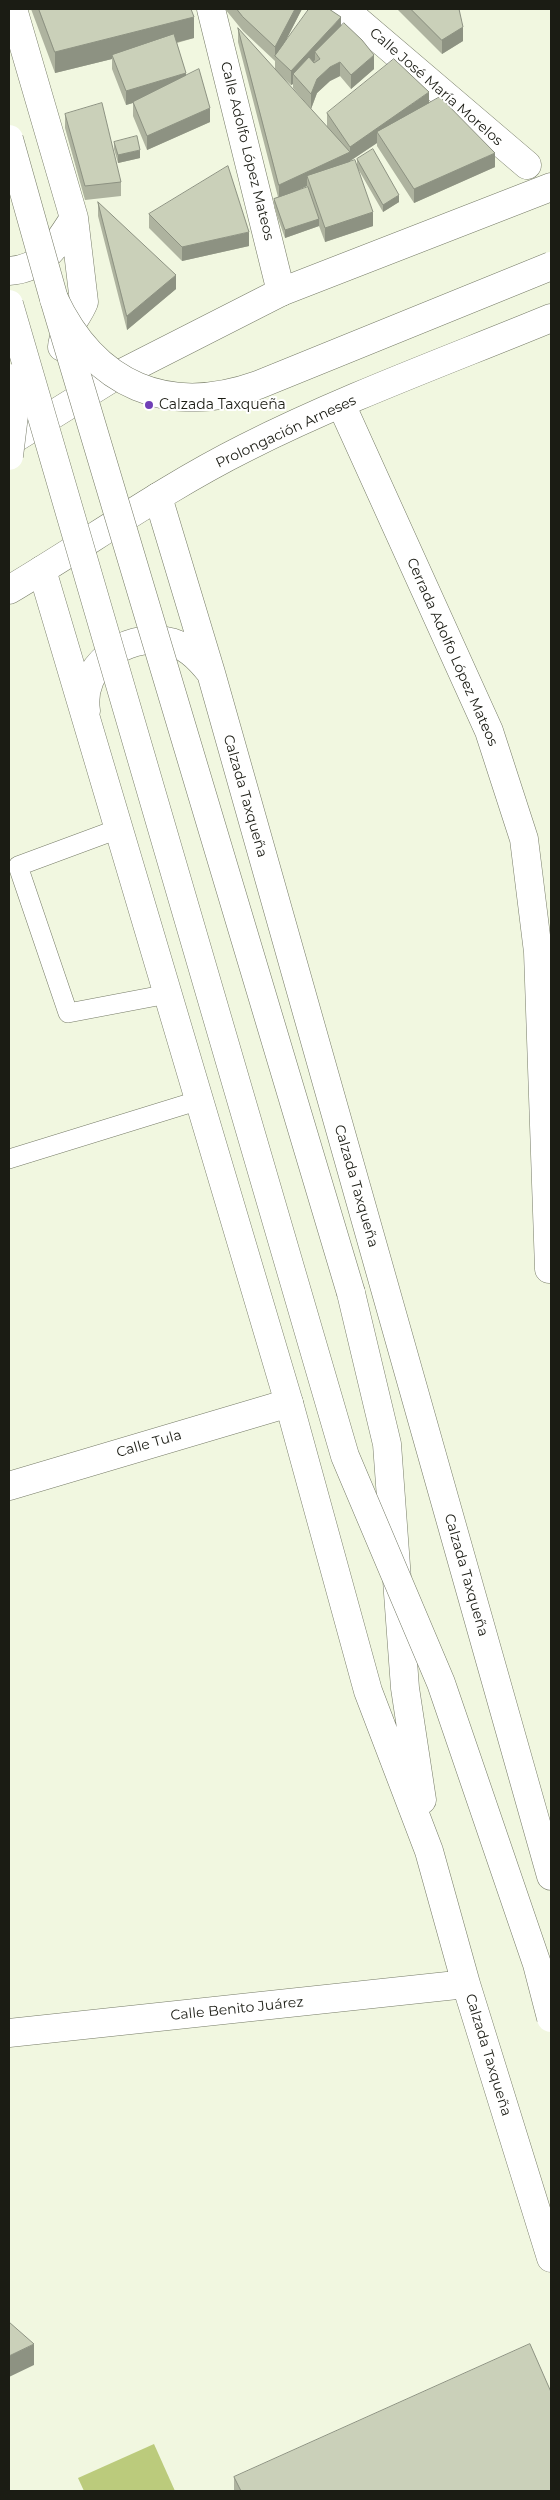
<!DOCTYPE html>
<meta charset="utf-8">
<style>
body{margin:0}
#map{position:relative;width:560px;height:2500px;overflow:hidden;background:#f1f7e0;font-family:Montserrat,sans-serif}
canvas{display:block}
.frame{position:absolute;inset:0;border:10px solid #1b1c14;pointer-events:none}
</style>
<div id="map">
<canvas width="560" height="2500"></canvas>
<div class="frame"></div>
</div>
<script>
const g = document.querySelector('canvas').getContext('2d');
g.lineJoin = 'round';
function fill(path, color) {
  g.fillStyle = color;
  g.fill(path, 'evenodd');
}
function strokePath(path, color, width, dash) {
  g.strokeStyle = color;
  g.lineWidth = width;
  g.lineCap = dash ? 'butt' : 'round';
  g.setLineDash(dash || []);
  g.stroke(path);
}
function drawText(font, color, halo, rows, align = 'center') {
  g.font = font + ' Montserrat,sans-serif';
  g.lineWidth = 4;
  g.setLineDash([]);
  g.textBaseline = 'middle';
  g.strokeStyle = halo;
  g.fillStyle = color;
  for (const [text, x, y, turn = 0] of rows) {
    g.save();
    g.translate(x, y);
    g.rotate((+turn || 0) * Math.PI / 180);
    g.textAlign = isNaN(turn) ? turn : align;
    if (halo) g.strokeText(text, 0, 0);
    g.fillText(text, 0, 0);
    g.restore();
  }
}
fill(new Path2D(`
 M154 2444 175 2491H84L78 2478Z`), '#bbcb7c');
const lane = new Path2D(`
 M118 829 18 866 68 1013 168 994
 M9 1159 200 1100`);
const street = new Path2D(`
 M211 9 281 292
 M344 9 527 165
 M341 404 489 731 524 839 538 952 549 1269
 M9 1486 289 1403`);
const secondary = new Path2D(`
 M13 9 74 218 84 302C78 318 63 331 62 347
 M9 271C43 269 57 245 74 218
 M158 497 211 673 551 1876
 M42 570 289 1403 368 1691 429 1851 466 1984 551 2258
 M86 711C79 666 125 633 166 641 185 644 198 657 210 672
 M351 1293 387 1444 405 1688 422 1800
 M9 2033 466 1984`);
const primary = new Path2D(`
 M9 442 112 378 281 292 551 187
 M9 590C88 543 163 489 245 448 344 398 449 360 551 318`);
strokePath(lane, '#767b67', 20);
strokePath(street, '#767b67', 29);
strokePath(secondary, '#767b67', 29);
strokePath(primary, '#767b67', 29);
strokePath(lane, '#fff', 19);
strokePath(street, '#fff', 28);
strokePath(secondary, '#fff', 28);
strokePath(primary, '#fff', 28);
const secondaryBridge = new Path2D(`
 M9 139 54 299 351 1293
 M9 304 345 1456 441 1683 537 1964 551 2018`);
const primaryBridge = new Path2D(`
 M54 299C95 386 168 417 258 385L551 266
 M9 378 14 415 9 456`);
strokePath(secondaryBridge, '#767b67', 29, []);
strokePath(primaryBridge, '#767b67', 29, []);
strokePath(secondaryBridge, '#fff', 28);
strokePath(primaryBridge, '#fff', 28);
fill(new Path2D(`
 M31 9H191L194 38 177 43 186 75 210 122 147 150 133 116V103L126 105 112 69V59L55 73Z
 M225 9H302L283 45 341 25 374 69 351 89 340 76 330 81 317 93 311 109 293 88V84L291 85 280 75 327 127V113L429 103 495 167 414 203 377 146V143L350 161V162L357 166V159L399 202 383 212 357 167 373 226 325 242 319 226 285 238 274 207V199L278 197 238 42V28L275 70V60V61L243 31ZM307 186V188L291 193Z
 M397 9H459L463 41 442 54Z
 M65 114 121 182V196L85 200 65 128Z
 M114 142 140 158 118 163 114 149Z
 M98 202 176 289 127 330 98 216Z
 M149 214 249 246 182 261 149 228Z
 M234 2477 551 2491H234Z`), '#aeb39f');
fill(new Path2D(`
 M295 9H302L277 58 275 56V61V47Z
 M194 17V38L113 58 112 55V59L55 73V52Z
 M341 17V31L315 52V60L297 79 293 74V84L291 85V71Z
 M463 27V41L442 54V40Z
 M374 55V69L351 89V75Z
 M340 62V76L330 81 317 93 311 109V94L317 79 330 67Z
 M186 73V87L126 105V91Z
 M429 92V106L377 132V143L350 161V147Z
 M210 108V122L147 150V136Z
 M140 150V158L118 163V155Z
 M350 152V166L307 176V186L279 199V185Z
 M495 153V167L414 203V189Z
 M399 195V202L383 212V205Z
 M373 212V226L325 242V228Z
 M319 219V226L285 238V230Z
 M249 232V246L182 261V247Z
 M176 275V289L127 330V316Z
 M34 2344V2365L9 2377V2356Z`), '#8d9282');
const building = new Path2D(`
 M39 9H191L194 17 55 52Z
 M237 9H295L275 47 243 17Z
 M309 9H329L341 17 291 71 275 56Z
 M411 9H459L463 27 442 40Z
 M344 23 362 40 374 55 351 75 340 62 330 67 317 79 311 94 293 74 309 57 314 63 320 59 315 52Z
 M238 28 350 152 279 185Z
 M174 34 186 73 126 91 112 55Z
 M394 59 429 92 350 147 327 113Z
 M199 69 210 108 147 136 133 102Z
 M440 97 495 153 414 189 377 132Z
 M102 103 121 182 85 186 65 114Z
 M137 136 140 150 118 155 114 142Z
 M373 149 399 195 383 205 357 159Z
 M355 160 373 212 325 228 307 176Z
 M228 166 249 232 182 247 149 214Z
 M308 187 319 219 285 230 274 199Z
 M98 202 176 275 127 316Z
 M9 2322 34 2344 9 2356Z
 M530 2344 551 2392V2491H241L234 2477Z`);
fill(building, '#cad0b9');
strokePath(building, '#8d9282', 1);
for (const [x, y, r, color] of [
 [149,405,5,"#703fb7"]
]) {
  const dot = new Path2D();
  dot.arc(x, y, r, 0, 2 * Math.PI);
  g.fillStyle = color;
  g.fill(dot);
  strokePath(dot, '#fff', 2);
}
drawText('14px', '#1b1c14', '#fff', [
 ["Calle José María Morelos",436,87,41],
 ["Calle Adolfo López Mateos",247,151,76],
 ["Prolongación Arneses",286,432,-25],
 ["Cerrada Adolfo López Mateos",452,652,66],
 ["Calzada Taxqueña",245,796,74],
 ["Calzada Taxqueña",356,1186,74],
 ["Calle Tula",149,1444,-16],
 ["Calzada Taxqueña",466,1575,74],
 ["Calle Benito Juárez",237,2009,-6],
 ["Calzada Taxqueña",488,2055,73]
]);
drawText('14px', '#1b1c14', '#fff', [
 ["Calzada Taxqueña",159,405]
], 'left');
</script>
